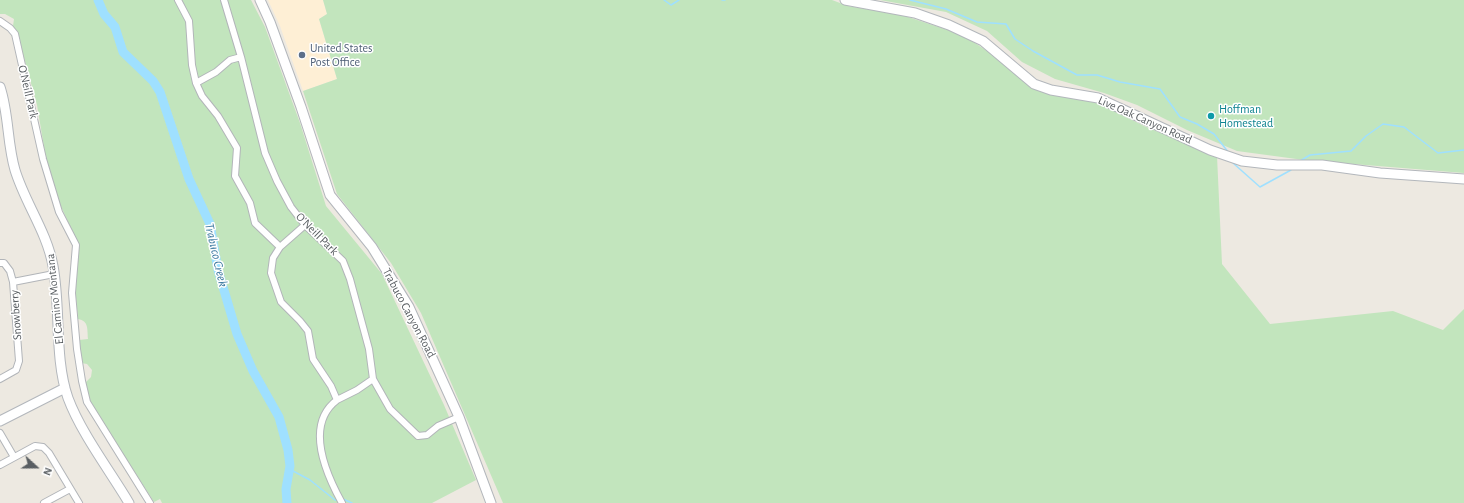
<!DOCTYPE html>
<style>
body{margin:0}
#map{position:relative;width:1464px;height:503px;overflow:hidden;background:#ede9e1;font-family:"Alegreya Sans",sans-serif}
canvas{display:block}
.north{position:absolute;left:16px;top:447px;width:40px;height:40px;-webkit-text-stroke:3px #fff;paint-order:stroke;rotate:111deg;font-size:11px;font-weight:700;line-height:16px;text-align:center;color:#595e62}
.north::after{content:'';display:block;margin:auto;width:14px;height:18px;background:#595e62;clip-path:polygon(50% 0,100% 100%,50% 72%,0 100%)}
</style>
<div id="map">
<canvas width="1464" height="503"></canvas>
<div class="north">N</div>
</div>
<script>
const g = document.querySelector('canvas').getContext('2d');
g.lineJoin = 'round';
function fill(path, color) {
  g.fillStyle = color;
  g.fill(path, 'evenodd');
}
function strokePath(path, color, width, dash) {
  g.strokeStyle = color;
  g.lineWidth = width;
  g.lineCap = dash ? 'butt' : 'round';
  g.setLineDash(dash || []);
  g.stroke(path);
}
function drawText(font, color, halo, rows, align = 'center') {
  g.font = font + ' "Alegreya Sans",sans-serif';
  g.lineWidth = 3;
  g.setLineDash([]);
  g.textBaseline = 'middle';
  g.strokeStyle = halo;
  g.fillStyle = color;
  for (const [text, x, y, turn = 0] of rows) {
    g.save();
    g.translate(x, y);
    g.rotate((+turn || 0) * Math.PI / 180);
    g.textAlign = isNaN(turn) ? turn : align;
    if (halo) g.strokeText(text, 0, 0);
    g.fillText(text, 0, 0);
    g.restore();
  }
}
fill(new Path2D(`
 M268 0H323L327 14 319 19 337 79 303 91 280 26Z`), '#feefd5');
fill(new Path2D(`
 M0 0H251L265 27 300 123 326 206 382 274 444 405 476 480 432 503H162L160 499 154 502 89 401 85 383 91 377 92 370 87 364 81 363 79 340 88 339C87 329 89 321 78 319L75 286 79 245 58 200 47 165 37 105 18 36 13 26 14 19 5 14H0Z
 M323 0H832L848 6 902 15 963 35 1002 61 1019 77 1103 105 1144 126 1217 156 1222 264 1270 324 1393 311 1443 330 1464 309V503H503L421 313 391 263 337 194 303 91 337 79 319 19 327 14Z
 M880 0H1464V173L1304 160 1237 151 1187 130 1137 105 1104 93 1055 79 1022 62 987 31 946 12Z`), '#c2e5bd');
strokePath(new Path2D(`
 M664 0 671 5 679 0
 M722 0H725
 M910 0 946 9 977 22 1006 24 1015 39 1033 51 1077 75H1097L1120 82 1160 89 1180 117 1197 124 1214 134 1229 153
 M1300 161 1310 155 1351 151 1366 136 1383 124 1404 127 1438 153 1464 150
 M1233 163 1260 187 1291 170
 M290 466 293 471 310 480 335 500H339
 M343 499 352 503`), '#9fe0ff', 1.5);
strokePath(new Path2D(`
 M98 0 104 14 115 27 123 52 153 81 160 92 189 179 210 224 218 270 237 334 253 371 279 417 288 450 290 466 286 489 287 503`), '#9fe0ff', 9);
const street = new Path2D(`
 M178 0 189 21 192 65 196 83 202 96 218 116 237 148 235 176 250 203 255 223 280 247
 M224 0 241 57 265 153 277 181 291 207 305 225 343 261 350 279 369 349 373 379 390 409 418 436 427 435 438 426 459 417
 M0 21 10 28 15 34 43 159 59 212 76 245 72 293 77 349 82 381 87 402 150 503
 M196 83 216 72 230 60 241 57
 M305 225 280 247 273 258 271 273 281 302 300 321 308 331 313 359 331 386 337 400C304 425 326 474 342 503
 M0 263H4L10 271 13 282 19 361 16 370 0 379
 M13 282 54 274
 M337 400 357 390 373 379
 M0 433 14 457
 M0 465 35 446 43 447 49 453 79 503
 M44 503 70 489`);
const secondary = new Path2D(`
 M260 0 270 22 301 107 330 195 372 247 409 307 459 417 491 503
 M845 0 915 13 949 25 983 41 1034 84 1051 90 1098 98 1210 150 1242 161 1277 165H1322L1380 173 1464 179
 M0 87C9 114 7 143 15 170 25 203 47 232 53 266 61 308 54 358 68 398 81 433 110 471 129 503
 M0 421 65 388`);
strokePath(street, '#b2b5b9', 8);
strokePath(secondary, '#b3b7bc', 11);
strokePath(street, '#fff', 6);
strokePath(secondary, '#fff', 9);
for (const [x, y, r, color] of [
 [302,55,4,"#5c6f8a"],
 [1211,116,4,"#0f9aa8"]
]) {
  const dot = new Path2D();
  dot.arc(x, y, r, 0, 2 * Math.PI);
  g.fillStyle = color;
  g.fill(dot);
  strokePath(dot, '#fff', 1.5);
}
drawText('12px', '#4e5e75', '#fff', [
 ["United States",310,48],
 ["Post Office",310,62]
], 'left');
drawText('12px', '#595e62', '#fff', [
 ["O'Neill Park",28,92,77],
 ["Live Oak Canyon Road",1145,120,24],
 ["O'Neill Park",317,234,45],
 ["El Camino Montana",55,299,-96],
 ["Trabuco Canyon Road",409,313,62],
 ["Snowberry",16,315,-94]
]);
drawText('12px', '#0d838f', '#fff', [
 ["Hoffman",1219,109],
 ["Homestead",1219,123]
], 'left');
drawText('italic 13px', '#38779f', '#fff', [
 ["Trabuco Creek",216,255,77]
]);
</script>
